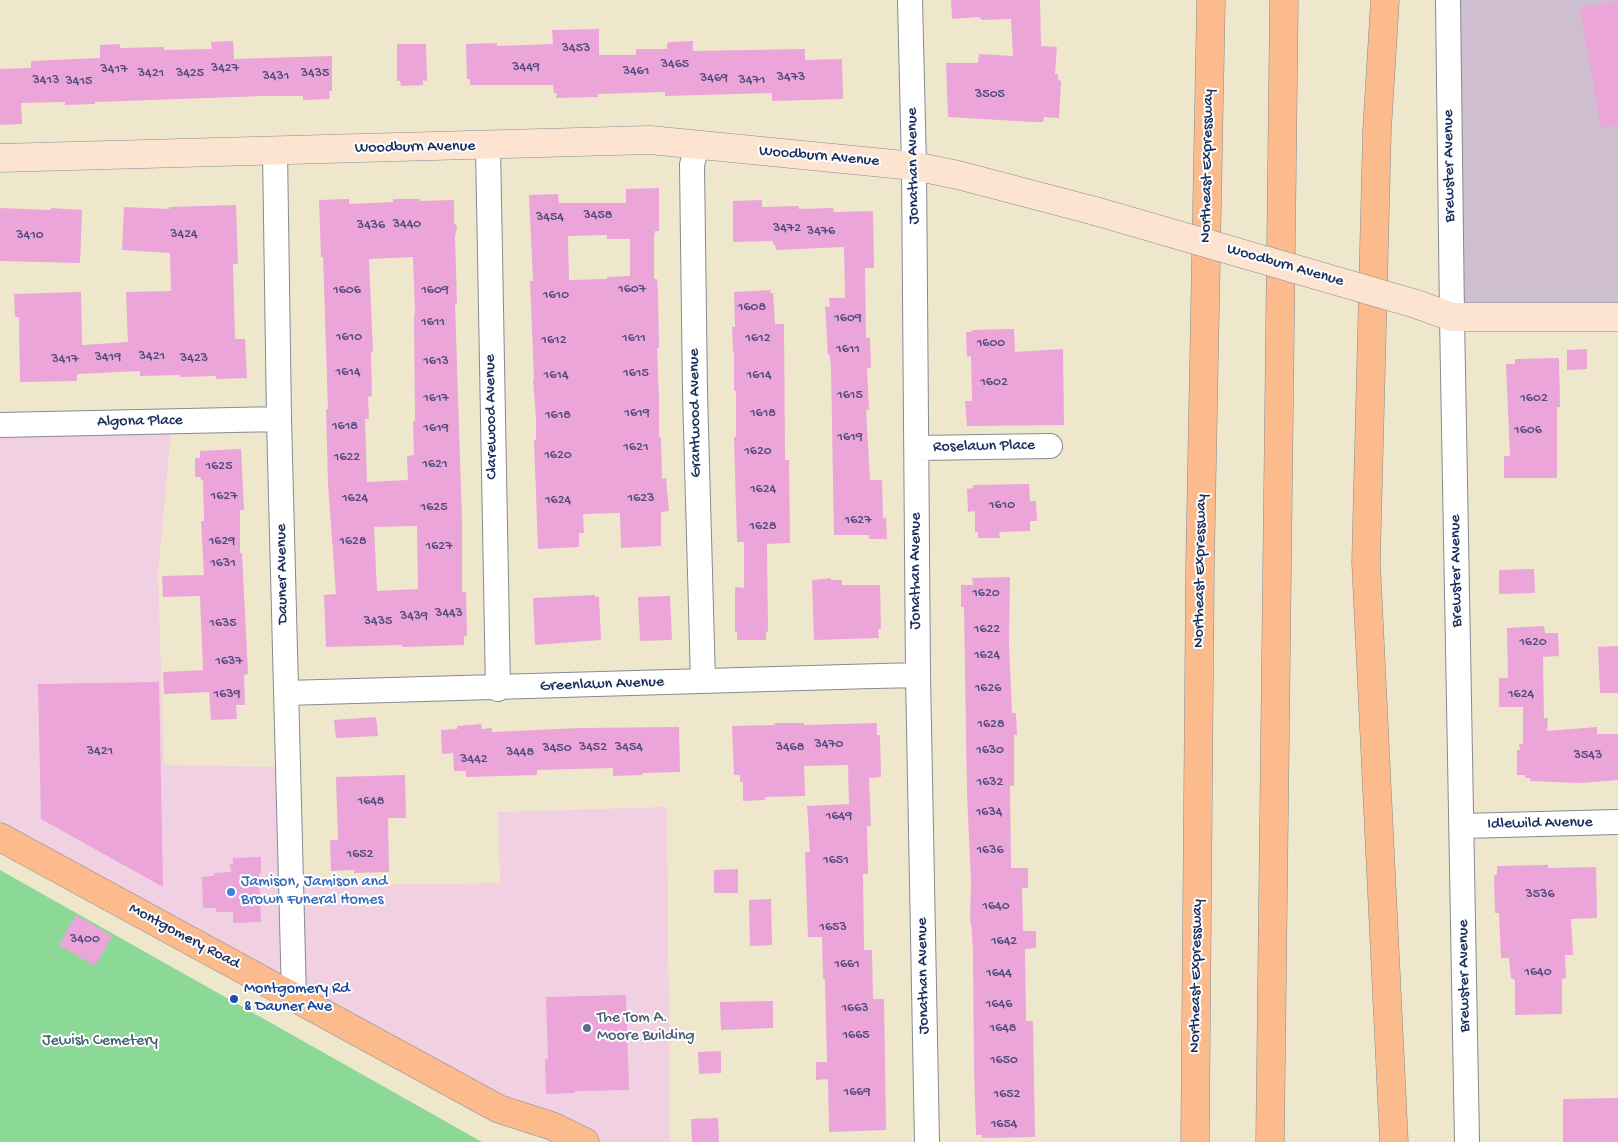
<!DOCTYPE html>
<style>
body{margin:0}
canvas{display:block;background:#efe7cc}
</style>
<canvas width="1618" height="1142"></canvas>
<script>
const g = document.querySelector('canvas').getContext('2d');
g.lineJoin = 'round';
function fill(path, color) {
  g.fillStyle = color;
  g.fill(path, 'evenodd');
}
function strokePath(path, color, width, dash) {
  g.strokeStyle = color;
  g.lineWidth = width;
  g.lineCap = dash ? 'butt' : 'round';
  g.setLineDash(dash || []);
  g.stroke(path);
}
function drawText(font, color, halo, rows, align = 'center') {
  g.font = font + ' "Gochi Hand",sans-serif';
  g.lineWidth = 4;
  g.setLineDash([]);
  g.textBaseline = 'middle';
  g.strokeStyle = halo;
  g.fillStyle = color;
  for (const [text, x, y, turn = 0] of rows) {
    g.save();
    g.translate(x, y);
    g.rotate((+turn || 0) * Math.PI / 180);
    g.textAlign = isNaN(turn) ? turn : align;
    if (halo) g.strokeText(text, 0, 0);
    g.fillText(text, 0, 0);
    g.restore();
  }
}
fill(new Path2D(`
 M172 421 158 573 164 765 287 767 291 886 500 883 498 812 667 807 670 1142H585L0 837V425Z`), '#f1d0e2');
fill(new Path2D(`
 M1448 0H1618V317H1452Z`), '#cebed0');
fill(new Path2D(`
 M0 870 482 1142H0Z`), '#8cd997');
fill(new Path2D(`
 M951 0H1040L1041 46 1057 47 1055 74H1058V80L1061 81 1059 118 1044 117 1043 122H1033L948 117 946 63H978L979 54 1013 56 1011 19 982 20 979 17 952 19Z
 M1618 1V125L1601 128 1580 8Z
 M599 29V55H636V49H667V43L671 42 693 41V51L805 49V60L842 59 843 99 772 101V93L665 96V92L598 94V97L556 98 557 93H554L553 85H470V79H467L466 44 497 43V46L553 44 552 30Z
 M233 41 234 59 332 56V91H329L330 99 303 100V96H264L95 102V104L65 105V102L21 103 22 124 0 125V69L31 68V61L100 58V45L120 44V48L164 47V50L212 49 211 42Z
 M397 44H426L427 81 423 80V85L401 86 400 81H397Z
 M659 188V231H655L654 237V279H657L658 294 659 348H657L659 400V437H661L662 479 666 478 669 511 661 512V546L621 548 620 513 583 514 584 533H579V547L538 549 534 440H536V419L533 379H534L530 281H533L529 195 558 194 559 203H626V189ZM607 235V239H630V276L607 277V279L569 280 568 236Z
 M349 199V204L393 202V199H420V201L454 200V223L457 226 455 237 457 304H455L462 520V592H466L467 636H464V645L402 647V645L326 647 324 595 336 594 328 483 326 409H328L323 257H321L319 200ZM413 257 415 314 414 316 415 421H413L414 455 407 456 408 480 367 482 365 419H369L368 397 372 396 371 352H373L369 259ZM417 526 418 589 377 591 374 527Z
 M762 200V207L799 206V209L833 208 834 212 873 211 874 268H865L866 338H870L871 368H867L869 410H866L870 480H882L883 518H886L887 539H869V535H834L831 369 830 355H828L825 306 830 307 829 298H845L844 247 776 250 775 245H773V241L733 242V201Z
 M236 205 238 264H233L235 339H245L247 378 216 379V376L180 377V375L140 376V371L77 374V381L20 382 19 317H15L14 294 81 292 82 345 128 342 126 292 171 291 170 253 122 250 124 207 169 209V207Z
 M0 208 51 210V208L82 210 80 263 0 261Z
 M771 290 770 293H773L775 324H784L785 460H789L790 543 767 544 768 632 766 631V640H737V632H735V587L744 588V542H737L734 437H736V391H734V352H733L732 327H735L734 292Z
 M1014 329 1015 352 1063 349 1064 425 967 426 965 401H972L971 356 967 357 966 332H971L972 330Z
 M1587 349V369L1567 370V350Z
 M1559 358 1560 407H1557V478H1504V456H1510L1506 364H1515V359Z
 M241 449 244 510H240V553H242L248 674 244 675 245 705H236L237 719 211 720 209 692 164 694 163 672 203 670 200 596 163 597 162 576 204 575 201 521H204L203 480H201V477H195V458H200V451Z
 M1029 484 1030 501H1036L1037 521H1030V531L999 532 1000 538H978V532H975V511L968 512 967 489 973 488V485Z
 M1534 569 1535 593 1499 594V570Z
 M1010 577 1009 643 1012 713H1016L1017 735H1014V786H1010L1011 868H1028V888H1022L1023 931H1036V948L1025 949 1026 1021H1033L1035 1137 982 1138V1135H976L974 1068 973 953 971 922H970L971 880 967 794 964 607H961V585H973L972 578Z
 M831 578V580H842V585H880L881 629H878L879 638 814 640 812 580Z
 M595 595V597H599L601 640 535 645 533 598Z
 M670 596 672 640 640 641 638 597Z
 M1544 626 1545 633H1558L1559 656 1543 657 1544 718H1548L1547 731 1597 727V734H1618V780L1580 783 1530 781V778H1525V775H1517V750H1520L1519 744H1523V707H1499V678H1508L1507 628Z
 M1618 646V693H1600L1598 647Z
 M159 682 163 887 41 819 38 684Z
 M376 717 378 736 336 738 334 720Z
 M774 723H804V725L877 723V735H880L881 777 869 778 871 826H867L868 874H863L864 950H872L873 999H884L886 1130 829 1132 828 1079 816 1080V1062H827L825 979H823L822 937H808L805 852H810L807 806 849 804 848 765 804 766 805 796 765 797V800L743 801V782H740V775H734L732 726 775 725Z
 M481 724 482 729 492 728V732L579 728 679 727 680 772 642 773V775L613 776V768L573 769 537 770V775L466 777V771H454L453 753 442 754 441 730 457 729V726Z
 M405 775 406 818H388L389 872 354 873V870L331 871 330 840H338L336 777Z
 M261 857V872L259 875 261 922 233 923V912H216V908H203L202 877 214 876V873L231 872 230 864H233V858Z
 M1548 865V868L1596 867 1597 918 1571 919 1573 955H1565L1566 978 1562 979V1014L1515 1015V980L1511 978 1509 958H1501L1499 913H1495L1494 875H1497V866Z
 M738 869V893H714V870Z
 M771 899 772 945 750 946 749 900Z
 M76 915 112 936 95 966 59 945Z
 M626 995 629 1090 575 1091V1093L546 1094 545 1059H548L546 997Z
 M773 1001V1028L721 1030 720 1002Z
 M721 1051V1073L699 1074 698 1052Z
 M1618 1098V1142H1563V1099Z
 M718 1118 719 1142H692L691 1119Z`), '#eba5d9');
const street = new Path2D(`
 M910 0 914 166 918 675 927 1142
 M1448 0 1452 317 1467 1142
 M697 145 692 165 695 392 703 681
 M488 146 498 689
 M275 151 279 419 294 997
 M0 425 279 419
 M917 448 1050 446
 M286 693C496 689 707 680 918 675
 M1462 826 1618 822`);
const secondary = new Path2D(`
 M0 158 650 140 914 166 958 175 1095 211
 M1416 304 1452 317H1618`);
const primary = new Path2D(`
 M0 837 499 1109 552 1126 585 1142`);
const highway = new Path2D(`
 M1385 0 1377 131 1366 562 1394 1142
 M1195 1142 1200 566 1211 0
 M1270 1142 1284 0`);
strokePath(street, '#858b95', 26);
strokePath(secondary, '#858b95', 29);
strokePath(primary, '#858b95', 29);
strokePath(highway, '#858b95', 29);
strokePath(street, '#fff', 24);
strokePath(secondary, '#fde4d1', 28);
strokePath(primary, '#fbbb8d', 28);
strokePath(highway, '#fbbb8d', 28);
const secondaryBridge = new Path2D(`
 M1095 211 1416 304`);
strokePath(secondaryBridge, '#858b95', 29, []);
strokePath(secondaryBridge, '#fde4d1', 28);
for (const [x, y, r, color] of [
 [231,892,5,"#3f7fe0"],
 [234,999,5,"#1a4fb4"],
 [587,1028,5,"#5c6f8a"]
]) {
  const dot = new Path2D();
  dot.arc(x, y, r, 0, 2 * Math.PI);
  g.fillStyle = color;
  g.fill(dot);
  strokePath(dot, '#fff', 2);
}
drawText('14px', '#4f4c7d', null, [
 ["3453",576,49],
 ["3465",675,65],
 ["3449",526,68],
 ["3427",225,69],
 ["3417",114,70],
 ["3461",636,72],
 ["3421",151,74],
 ["3425",190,74],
 ["3435",315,74],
 ["3431",276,77],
 ["3473",791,78],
 ["3469",714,79],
 ["3413",46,81],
 ["3471",752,81],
 ["3415",79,82],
 ["3505",990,95],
 ["3458",598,216],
 ["3454",550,218],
 ["3440",407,225],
 ["3436",371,226],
 ["3472",787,229],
 ["3476",821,232],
 ["3424",184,235],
 ["3410",30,236],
 ["1607",632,290],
 ["1606",347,291],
 ["1609",435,291],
 ["1610",556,296],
 ["1608",752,308],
 ["1609",848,319],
 ["1611",433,323],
 ["1610",349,338],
 ["1611",634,339],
 ["1612",758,339],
 ["1612",554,341],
 ["1600",991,344],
 ["1611",848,350],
 ["3421",152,357],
 ["3419",108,358],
 ["3423",194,359],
 ["3417",65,360],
 ["1613",436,362],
 ["1614",348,373],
 ["1615",636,374],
 ["1614",556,376],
 ["1614",759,376],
 ["1602",994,383],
 ["1615",850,396],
 ["1617",436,399],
 ["1602",1534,399],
 ["1619",637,414],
 ["1618",763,414],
 ["1618",558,416],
 ["1618",345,427],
 ["1619",436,429],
 ["1606",1528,431],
 ["1619",850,438],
 ["1621",636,448],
 ["1620",758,452],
 ["1620",558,456],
 ["1622",347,458],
 ["1621",435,465],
 ["1625",219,467],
 ["1624",763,490],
 ["1627",224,497],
 ["1624",355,499],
 ["1623",641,499],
 ["1624",558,501],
 ["1610",1002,506],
 ["1625",434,508],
 ["1627",858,521],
 ["1628",763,527],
 ["1629",222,542],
 ["1628",353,542],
 ["1627",439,547],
 ["1631",223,564],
 ["1620",986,594],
 ["3443",449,614],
 ["3439",414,617],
 ["3435",378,622],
 ["1635",223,624],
 ["1622",987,630],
 ["1620",1533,643],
 ["1624",987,656],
 ["1637",229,662],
 ["1626",988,689],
 ["1639",227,695],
 ["1624",1521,695],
 ["1628",991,725],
 ["3470",829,745],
 ["3452",593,748],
 ["3454",629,748],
 ["3468",790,748],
 ["3450",557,749],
 ["1630",990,751],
 ["3421",100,752],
 ["3448",520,753],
 ["3543",1588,756],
 ["3442",474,760],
 ["1632",990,783],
 ["1648",371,802],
 ["1634",989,813],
 ["1649",839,817],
 ["1636",990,851],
 ["1652",360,855],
 ["1651",836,861],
 ["3536",1540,895],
 ["1640",996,907],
 ["1653",833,928],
 ["3400",85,940],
 ["1642",1004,942],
 ["1661",847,965],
 ["1640",1538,973],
 ["1644",999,974],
 ["1646",999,1005],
 ["1663",855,1009],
 ["1648",1003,1029],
 ["1665",856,1036],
 ["1650",1004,1061],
 ["1669",857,1093],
 ["1652",1007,1095],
 ["1654",1004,1125]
]);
drawText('16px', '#1b2f5e', '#fff', [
 ["Woodburn Avenue",415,148,-1],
 ["Woodburn Avenue",819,157,5],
 ["Jonathan Avenue",914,166,-91],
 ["Northeast Expressway",1208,166,-89],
 ["Brewster Avenue",1450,166,-91],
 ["Woodburn Avenue",1285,266,16],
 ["Grantwood Avenue",696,413,-91],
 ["Clarewood Avenue",492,417,-91],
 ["Algona Place",140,422,-1],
 ["Roselawn Place",984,447,-1],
 ["Jonathan Avenue",917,571,-90],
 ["Northeast Expressway",1201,571,-89],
 ["Brewster Avenue",1457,571,-91],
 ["Dauner Avenue",283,574,-91],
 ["Greenlawn Avenue",602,685,-2],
 ["Idlewild Avenue",1540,824,-1],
 ["Montgomery Road",184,937,28],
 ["Jonathan Avenue",924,976,-91],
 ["Northeast Expressway",1197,976,-89],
 ["Brewster Avenue",1465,976,-91]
]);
drawText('16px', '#366cbe', '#fff', [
 ["Jamison, Jamison and",241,883],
 ["Brown Funeral Homes",241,901]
], 'left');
drawText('16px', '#164399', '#fff', [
 ["Montgomery Rd",244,990],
 ["& Dauner Ave",244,1008]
], 'left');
drawText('16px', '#4e5e75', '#fff', [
 ["The Tom A.",597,1019],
 ["Moore Building",597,1037]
], 'left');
drawText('16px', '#3d626f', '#fff', [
 ["Jewish Cemetery",100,1042]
]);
</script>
